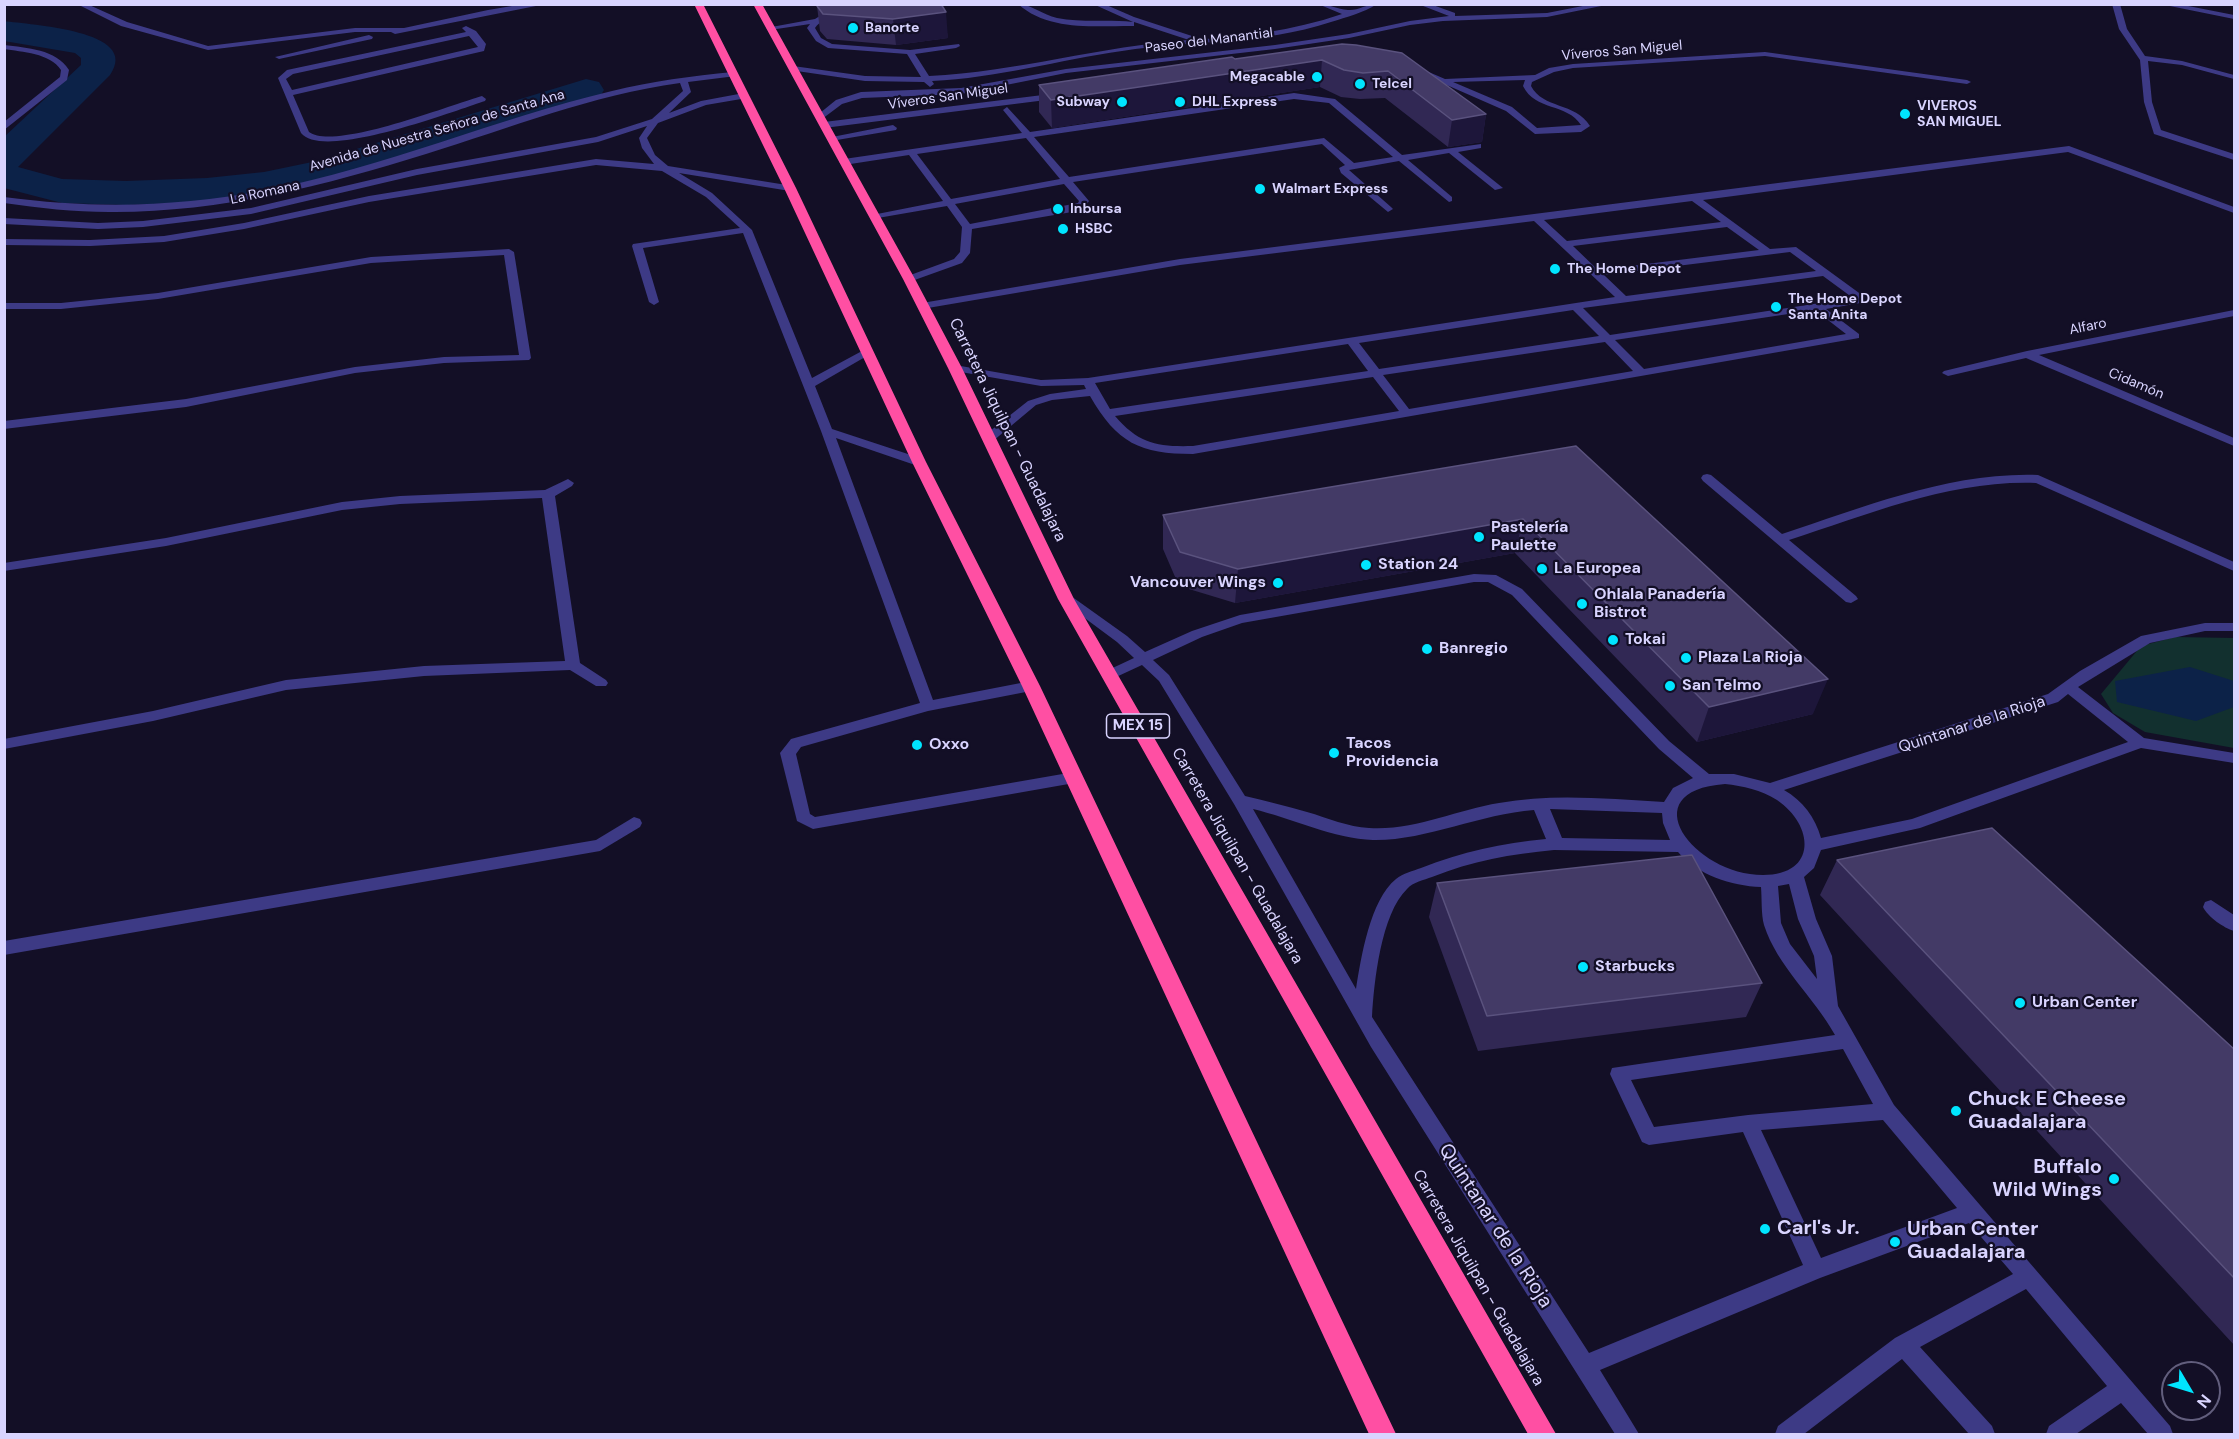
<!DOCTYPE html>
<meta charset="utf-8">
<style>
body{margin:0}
#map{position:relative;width:2239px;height:1439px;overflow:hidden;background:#130f26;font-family:"DM Sans",sans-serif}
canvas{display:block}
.frame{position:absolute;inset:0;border:6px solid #d9d4ff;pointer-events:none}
.north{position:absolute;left:2161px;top:1361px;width:60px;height:60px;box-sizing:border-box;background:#130f26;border:2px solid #625e7d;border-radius:50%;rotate:128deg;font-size:16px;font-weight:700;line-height:24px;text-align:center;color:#d9d4ff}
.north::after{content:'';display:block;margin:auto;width:21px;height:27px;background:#00e5ff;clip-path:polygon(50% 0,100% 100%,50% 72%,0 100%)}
</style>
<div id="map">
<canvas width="2239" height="1439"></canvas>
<div class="frame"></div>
<div class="north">N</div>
</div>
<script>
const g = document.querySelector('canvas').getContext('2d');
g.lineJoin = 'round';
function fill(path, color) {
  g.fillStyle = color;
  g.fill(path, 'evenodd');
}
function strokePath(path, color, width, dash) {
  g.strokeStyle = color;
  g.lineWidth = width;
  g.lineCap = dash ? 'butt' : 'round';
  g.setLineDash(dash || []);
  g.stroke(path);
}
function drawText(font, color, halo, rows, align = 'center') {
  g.font = font + ' "DM Sans",sans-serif';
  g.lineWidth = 4.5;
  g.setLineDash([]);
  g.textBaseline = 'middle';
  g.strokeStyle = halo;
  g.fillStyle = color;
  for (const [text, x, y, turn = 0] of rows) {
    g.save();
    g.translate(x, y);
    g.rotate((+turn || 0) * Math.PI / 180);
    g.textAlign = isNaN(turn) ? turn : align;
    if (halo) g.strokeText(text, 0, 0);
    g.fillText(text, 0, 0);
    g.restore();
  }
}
fill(new Path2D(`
 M2175 637 2234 638V748L2145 732 2113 713 2101 694 2141 646Z`), '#12302f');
fill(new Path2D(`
 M2190 667 2234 681V707L2196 721 2117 702 2115 681Z`), '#0c2248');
fill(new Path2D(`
 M4 21C30 25 142 30 110 75L18 167 62 179 126 181 207 178 264 172 317 161 586 79 599 82 604 90 599 98 339 179 264 196 207 202 126 205 62 203 4 188V137L81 65V58L75 53 4 41Z`), '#0c2248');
fill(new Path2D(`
 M77 4H87L127 22 208 46 355 28H404L488 10 524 4H546L395 34 391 32H355L208 50 121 26Z
 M854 4H862L861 11C845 15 825 14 815 28L821 38 832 44 910 50 959 44 960 46 956 48 915 54 929 76C1016 72 1101 46 1189 40L1134 22V26H1131C1094 26 1048 31 1018 4 1031 4 1043 15 1057 18 1082 23 1108 19 1133 22L1093 4H1104L1134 17 1192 36 1193 38 1189 40C1242 37 1292 31 1342 14L1318 4C1329 4 1337 9 1348 10 1357 11 1367 4 1377 4 1363 13 1347 17 1331 22 1260 45 1194 40 1122 51 1059 60 997 78 932 81L934 84 930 87 924 82 865 81 790 70V66H793L865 76 921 77 907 54 828 48 816 41 807 28 810 24 770 30 766 28 815 19 823 14 854 8Z
 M1418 4H1430L1455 13V16L1547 13 1593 4H1611L1547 17 1443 21 1410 25 1349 38 1275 49 1066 73 961 94 862 98 842 104 822 119 815 117 836 100 861 92 961 88 1066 69 1275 45 1349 34 1410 21 1449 16Z
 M2112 4H2120L2127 29 2145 56 2182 61 2234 75V79L2182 65 2148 61 2152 102 2161 130 2234 154V160L2154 134 2144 102 2140 60 2119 29Z
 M2160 4H2178L2234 15V19Z
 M466 26 476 31 486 44 484 51 293 95 309 132C334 151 450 105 482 96L486 99 485 101C454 111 323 161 301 133L278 78 287 70 466 32 462 28ZM469 36 478 47 292 90 286 79 293 74Z
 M369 35 373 37 372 39 279 59 275 57Z
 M4 45C27 48 56 49 69 70L67 80 4 130V122L60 77 61 70C50 53 22 52 4 49Z
 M1765 52 1967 80 1971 82 1967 84 1765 56 1573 68 1554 72 1532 82 1531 86C1543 109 1575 102 1590 126L1581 132 1535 134 1506 111 1417 72 1424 70 1445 79 1535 75 1549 68 1573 64ZM1525 80 1523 86C1535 111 1567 103 1581 125L1537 128 1512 107 1453 82Z
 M733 72 737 74 736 76 688 82 691 92 669 113 701 101 744 93 748 96 747 98 706 105 658 123 647 138 655 155 668 166 793 186 795 188 790 191 679 173 712 193 752 230 812 378 862 351H870L872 353 815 386 832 429 923 459 925 462 923 465H915L836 438 933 700 1031 681 1038 686 1031 691 928 711 801 747 796 754 810 814 815 817 1074 772 1080 774 1082 778 1080 782 813 829 797 821 780 753 791 739 920 703 821 431 743 233 643 248 659 302 654 305 649 302 632 246 633 244 740 228 706 197 662 171 596 165 369 202 244 229 164 242 90 246 4 245V239L90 240 164 236 244 223 369 196 596 159 654 164 642 148 639 138 647 126 598 142 417 175 251 214 143 227 98 229 4 224V218L98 223 143 221 251 208 417 169 596 137 652 119 683 91 680 83C592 95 510 128 426 154 324 186 216 213 109 212 74 212 39 208 4 203V197C95 209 177 207 267 190 385 167 495 119 612 91 652 81 692 76 733 72Z
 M1059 93 1063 96 1062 98 824 128 820 125 824 122Z
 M1294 93 1335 99 1402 155 1481 144V148L1458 152 1503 188 1495 190 1449 153 1408 160 1452 197V201L1449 202 1399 161 1349 170 1391 207 1393 209 1388 212 1341 173 1339 168 1345 165 1322 144 1073 182 1089 201 1085 207 1072 212 972 229 970 253 962 263 909 282 904 279 905 277 954 259 960 252 962 227 947 206 872 219V215L943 201 909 155 844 165 839 162 844 159 1022 133 1003 110 1007 107 1030 132ZM1294 99 1329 103 1393 157 1354 163 1324 138 1069 177 1034 137ZM1026 138 1060 179 951 199 917 154ZM1064 184 1079 201 1078 203 970 224 955 204Z
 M893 125 897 128 896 130 831 141 827 138Z
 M2069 146 2234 207V213L2068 152 1703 200 1770 249 1796 247 1866 298V302L1826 309 1859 334V338L1193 454C1140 454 1117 443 1090 396L1052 400 1036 405 993 441H985V435L1028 401 1050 394 1086 389 1084 385 1041 386 955 371 949 368 955 365 1041 380 1088 378 1615 297 1534 221 1180 265 922 309 917 306 922 303 1180 259ZM1692 201 1721 222 1567 241 1544 220ZM1727 227 1759 250 1598 270 1573 246ZM1790 252 1816 271 1626 296 1604 275ZM1823 276 1853 298 1610 335 1583 308ZM1573 310 1599 336 1379 369 1359 343ZM1815 310 1846 334 1644 369 1615 340ZM1605 342 1633 371 1409 409 1383 375ZM1348 344 1368 371 1110 409 1095 383ZM1373 377 1399 411 1193 446C1158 447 1139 444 1115 416Z
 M509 249 514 252 531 358 529 360 444 363 355 373 186 407 4 429V421L186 399 355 367 444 357 519 355 504 255 371 263 158 299 61 309H4V303H61L158 293 371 257Z
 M2234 310V316L2039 355 2234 438V446L2026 358 1948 376 1942 373 1944 371 2027 351Z
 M1707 474 1711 475 1782 534C1865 507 1949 472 2038 475L2234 562V571L2036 483C1950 480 1870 514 1789 540L1856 596 1858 599 1851 603 1846 602 1703 481 1701 478 1703 475Z
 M568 479 574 483 572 486 555 496 580 663 606 680 608 683 606 686H596L570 670 424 676 286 690 153 721 4 749V739L153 711 286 680 424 666 565 661 542 498 400 504 342 510 166 546 4 571V563L166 538 342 502 400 496 545 490Z
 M1474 574 1496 575 1522 589 1669 741 1709 774H1734L1770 783 2048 694 2080 671 2141 636 2205 623H2234V631H2205L2150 643 2078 687 2144 738 2234 753V763L2141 748 1920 828 1821 850 1814 868 1804 877 1816 919 1832 956 1838 1006 1894 1105 2170 1426 2173 1434H2148L2121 1403 2076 1434H2046L2049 1426 2107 1386 2026 1289 1920 1347 1992 1426 1995 1434H1969L1902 1359 1804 1434H1775L1778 1426 1895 1338 2013 1274 1969 1223 1820 1278 1600 1370 1639 1434H1615L1371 1047 1234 804 1159 681 1142 665 1114 678H1104L1102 675 1104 672 1134 658 1117 642 1059 599 1061 596H1071L1127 636 1145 652 1192 631 1240 615ZM1474 582H1488L1512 595 1659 749 1693 778 1673 788 1664 802C1609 799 1554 793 1499 803 1456 810 1414 831 1369 828 1348 827 1328 818 1307 812 1287 806 1266 801 1245 796L1169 675 1153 660 1202 637 1242 623ZM2068 694 2128 742 1912 819 1821 838C1815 817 1803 801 1784 790L2058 702ZM1725 784C1743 786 1761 790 1777 800 1814 825 1818 875 1763 875 1694 875 1630 791 1725 784ZM1253 809C1291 818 1335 839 1373 840 1425 841 1480 814 1534 810L1546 839C1502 843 1462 852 1421 868 1413 871 1403 873 1396 879 1370 900 1361 958 1356 989ZM1550 809 1662 813 1663 823 1670 840 1562 838ZM1554 850 1678 852C1698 875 1731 886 1761 887 1762 899 1761 914 1764 925 1777 966 1814 997 1835 1035L1612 1068 1610 1074 1642 1142 1649 1145 1743 1132 1803 1265 1589 1353 1372 1017C1374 982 1381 914 1407 889 1413 882 1424 880 1432 877 1472 861 1511 854 1554 850ZM1789 884 1798 919 1814 956 1817 979 1790 944 1781 923 1778 886ZM1843 1049 1873 1104 1748 1115 1654 1127 1631 1080ZM1883 1120 1957 1208 1821 1258 1761 1130Z
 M634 817 640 819 642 823 640 827 600 851 4 955V941L596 840Z
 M2211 900 2234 915V931C2224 928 2208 917 2203 907L2205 902Z`), '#3d3a85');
fill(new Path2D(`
 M694 4H703L796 188 926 462 1040 686 1396 1434H1369L1022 686 912 462 784 188Z
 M753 4H762L915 279 962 368 1074 599 1556 1434H1528L1058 599 948 368 903 279Z`), '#ff4fa3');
fill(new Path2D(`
 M819 4H942L948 38 896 45 827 39 820 31 817 6Z
 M1356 45 1486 114 1482 142 1448 147 1385 98 1360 99 1341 97 1320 87 1052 128 1039 112V85Z
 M1576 446 1813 714 1697 742 1515 553 1235 603 1179 586 1163 549V515Z
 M1837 860 2235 1050V1346L1820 895Z
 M1437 883 1762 983 1746 1017 1478 1051 1429 917Z`), '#312854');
fill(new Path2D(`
 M932 4H942L943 13 946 12 948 38 896 45 893 19Z
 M1322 60 1320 87 1052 128 1051 100Z
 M1486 114 1482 142 1448 147 1452 120Z
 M1523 519 1515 553 1235 603 1238 569Z
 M1828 679 1813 714 1697 742 1709 707Z`), '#1d163a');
const building = new Path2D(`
 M819 4H941L946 12 893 19 823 14 817 6Z
 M1342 44 1356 45 1402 53 1486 114 1452 120 1388 71 1363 73 1344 70 1322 60 1051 100 1039 85 1232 57 1235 59Z
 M1576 446 1828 679 1709 707 1523 519 1238 569 1180 552 1163 515Z
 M1992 828 2235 1050V1279L1837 860Z
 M1692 855 1762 983 1487 1016 1437 883Z`);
fill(building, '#433a66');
strokePath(building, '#5a527e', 1.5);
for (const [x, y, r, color] of [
 [853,28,6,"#00e5ff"],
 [1317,77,6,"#00e5ff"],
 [1360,84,6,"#00e5ff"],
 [1122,102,6,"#00e5ff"],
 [1180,102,6,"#00e5ff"],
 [1905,114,6,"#00e5ff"],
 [1260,189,6,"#00e5ff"],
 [1058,209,6,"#00e5ff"],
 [1063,229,6,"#00e5ff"],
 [1555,269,6,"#00e5ff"],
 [1776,307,6,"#00e5ff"],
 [1479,537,6,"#00e5ff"],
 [1366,565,6,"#00e5ff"],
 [1542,569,6,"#00e5ff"],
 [1278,583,6,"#00e5ff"],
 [1582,604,6,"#00e5ff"],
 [1613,640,6,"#00e5ff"],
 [1427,649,6,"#00e5ff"],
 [1686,658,6,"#00e5ff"],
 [1670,686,6,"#00e5ff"],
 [917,745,6,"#00e5ff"],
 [1334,753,6,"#00e5ff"],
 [1583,967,6,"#00e5ff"],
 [2020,1003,6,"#00e5ff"],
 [1956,1111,6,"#00e5ff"],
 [2114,1179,6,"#00e5ff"],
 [1765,1229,6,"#00e5ff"],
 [1895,1242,6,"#00e5ff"]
]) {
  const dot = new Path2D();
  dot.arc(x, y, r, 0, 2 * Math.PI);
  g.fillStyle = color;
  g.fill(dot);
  strokePath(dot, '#130f26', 2);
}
drawText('bold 14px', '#d9d4ff', '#130f26', [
 ["Banorte",865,28],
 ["Megacable",1305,77,"right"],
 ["Telcel",1372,84],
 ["Subway",1110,102,"right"],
 ["DHL Express",1192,102],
 ["VIVEROS",1917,106],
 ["SAN MIGUEL",1917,122],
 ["Walmart Express",1272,189],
 ["Inbursa",1070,209],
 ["HSBC",1075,229],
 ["The Home Depot",1567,269],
 ["The Home Depot",1788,299],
 ["Santa Anita",1788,315]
], 'left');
drawText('14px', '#d9d4ff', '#130f26', [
 ["Paseo del Manantial",1209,41,-7],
 ["Víveros San Miguel",1622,51,-5],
 ["Víveros San Miguel",948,97,-8],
 ["Avenida de Nuestra Señora de Santa Ana",437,131,-16],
 ["La Romana",265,193,-12],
 ["Alfaro",2088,327,-11],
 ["Cidamón",2136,384,23]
]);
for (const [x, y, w] of [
 [1138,726,63]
]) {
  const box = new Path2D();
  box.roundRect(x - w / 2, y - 12, w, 24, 4.5);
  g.fillStyle = '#130f26';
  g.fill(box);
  strokePath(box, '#d9d4ff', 1.5);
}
drawText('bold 15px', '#d9d4ff', null, [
 ["MEX 15",1138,726]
]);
drawText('16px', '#d9d4ff', '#130f26', [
 ["Carretera Jiquilpan - Guadalajara",1007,430,64],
 ["Quintanar de la Rioja",1972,725,-18],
 ["Carretera Jiquilpan - Guadalajara",1237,856,60],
 ["Carretera Jiquilpan - Guadalajara",1478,1278,60]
]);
drawText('bold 16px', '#d9d4ff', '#130f26', [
 ["Pastelería",1491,528],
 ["Paulette",1491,546],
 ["Station 24",1378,565],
 ["La Europea",1554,569],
 ["Vancouver Wings",1266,583,"right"],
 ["Ohlala Panadería",1594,595],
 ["Bistrot",1594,613],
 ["Tokai",1625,640],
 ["Banregio",1439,649],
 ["Plaza La Rioja",1698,658],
 ["San Telmo",1682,686],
 ["Tacos",1346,744],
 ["Providencia",1346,762],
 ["Oxxo",929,745],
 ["Starbucks",1595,967],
 ["Urban Center",2032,1003]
], 'left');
drawText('bold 20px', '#d9d4ff', '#130f26', [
 ["Chuck E Cheese",1968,1100],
 ["Guadalajara",1968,1123],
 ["Buffalo",2102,1168,"right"],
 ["Wild Wings",2102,1191,"right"],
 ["Carl's Jr.",1777,1229],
 ["Urban Center",1907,1230],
 ["Guadalajara",1907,1253]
], 'left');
drawText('20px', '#d9d4ff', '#130f26', [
 ["Quintanar de la Rioja",1495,1226,57]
]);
</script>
